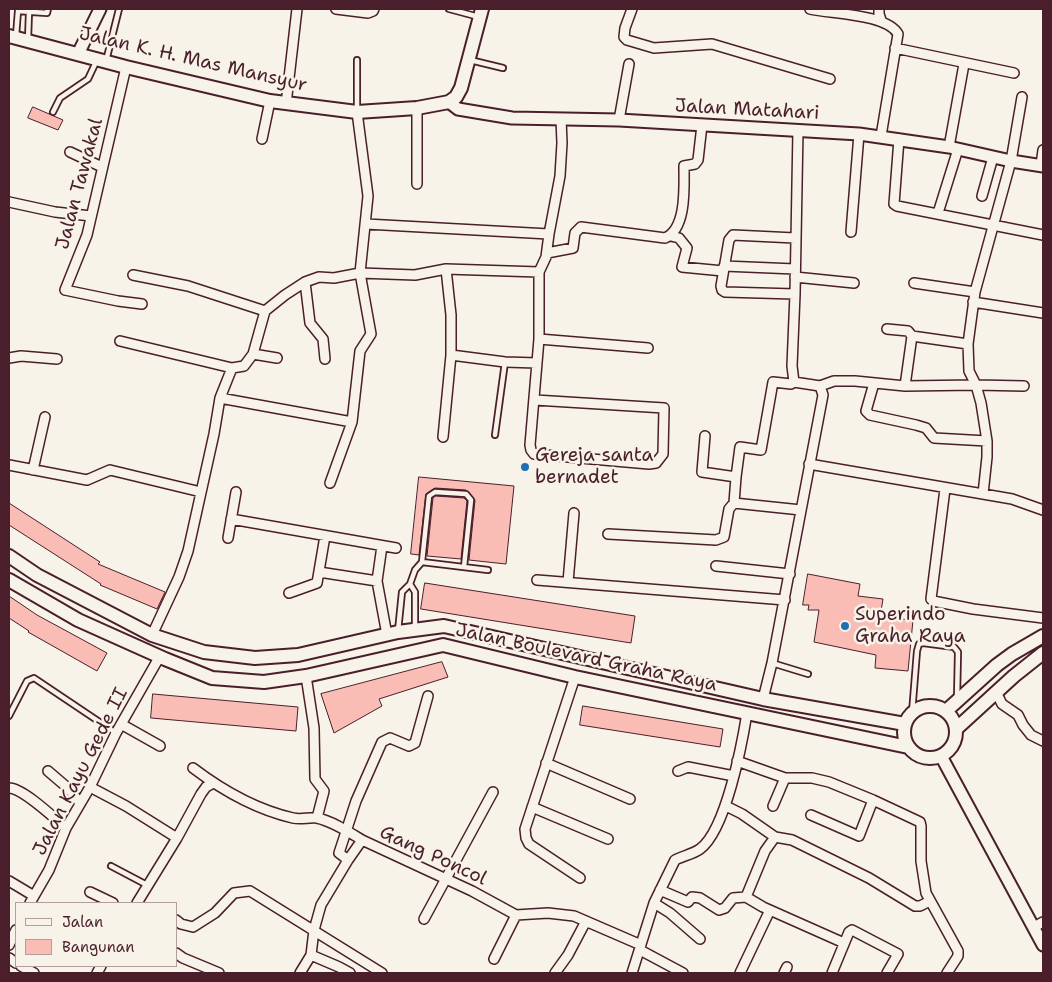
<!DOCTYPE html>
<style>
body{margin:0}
#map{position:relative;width:1052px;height:982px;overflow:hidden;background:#f7f3e8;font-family:"Shantell Sans",sans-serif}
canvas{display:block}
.frame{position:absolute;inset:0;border:10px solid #4a1f2b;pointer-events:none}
.legend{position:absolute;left:15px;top:902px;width:162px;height:65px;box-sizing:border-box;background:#f7f3e8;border:1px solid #b29e9c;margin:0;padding:6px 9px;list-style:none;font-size:15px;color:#4a1f2b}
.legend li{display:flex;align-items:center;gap:10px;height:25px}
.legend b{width:25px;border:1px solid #b29e9c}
</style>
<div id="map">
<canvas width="1052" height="982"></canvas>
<div class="frame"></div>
<ul class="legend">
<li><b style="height:6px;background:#f7f3e8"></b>Jalan</li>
<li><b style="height:14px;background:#f9bdb6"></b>Bangunan</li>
</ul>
</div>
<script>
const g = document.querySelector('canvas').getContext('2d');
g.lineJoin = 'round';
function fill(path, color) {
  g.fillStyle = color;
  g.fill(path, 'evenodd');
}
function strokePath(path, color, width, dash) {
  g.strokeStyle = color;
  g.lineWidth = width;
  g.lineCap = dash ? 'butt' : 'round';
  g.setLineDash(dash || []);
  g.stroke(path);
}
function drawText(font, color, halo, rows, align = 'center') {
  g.font = font + ' "Shantell Sans",sans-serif';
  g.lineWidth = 5;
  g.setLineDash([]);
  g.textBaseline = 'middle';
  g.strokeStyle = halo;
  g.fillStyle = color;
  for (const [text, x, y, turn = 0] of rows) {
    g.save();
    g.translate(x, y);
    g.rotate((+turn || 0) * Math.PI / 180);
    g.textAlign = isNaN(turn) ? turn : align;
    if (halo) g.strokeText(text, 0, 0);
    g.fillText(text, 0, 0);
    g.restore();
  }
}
const building = new Path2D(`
 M33 107 63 120 58 130 28 118Z
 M419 477 514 486 506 564 469 560 475 500 466 490 435 488 426 494 419 555 411 554Z
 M436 496 464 498 467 501 461 559 427 556 433 498Z
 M9 503 100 562 98 564 165 592 157 609 100 585 101 584 9 525Z
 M808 574 860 584 858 596 883 599 880 617 913 620 908 671 875 668 876 655 814 642 819 610H808L809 605H803Z
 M425 583 635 616 631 643 421 609Z
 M9 596 37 615 107 653 97 671 28 632 29 631 9 618Z
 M442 662 448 677 379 699 382 706 334 733 321 694Z
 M153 694 298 707 296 731 151 718Z
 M583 706 723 729 720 747 580 725Z`);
fill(building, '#f9bdb6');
strokePath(building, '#4a1f2b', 1);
const service = new Path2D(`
 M449 9 479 17
 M16 36 18 11 47 13 48 9
 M28 40 29 12
 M470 60 503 68
 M106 61 119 9
 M357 110V60
 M53 112 60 98 88 79 97 60
 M495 435 505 362
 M422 562 488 570
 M410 584 415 592V628
 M398 631 402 592 410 584 415 570 422 562 429 496 435 492 466 494 471 500 464 567
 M772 663 808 674
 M912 713 917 651 919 644 923 643 954 647 958 652 957 698
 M9 716 27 681 34 678 116 733
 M111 866 147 885`);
const minor = new Path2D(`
 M336 9 368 13 373 11 374 9
 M632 9 625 28 624 37 627 40 654 48 712 44 830 79
 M810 9C832 14 887 14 898 34L881 136
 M879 9V14L881 20
 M895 48 1014 73
 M126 67 87 235 65 290 118 301 142 304
 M286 104 297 9
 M417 108V184
 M619 120 629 64
 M262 139 270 101
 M899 139 894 204 897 206 1043 235
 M949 147 964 64
 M70 152 102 167
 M1041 165 1043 150
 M982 196 993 157
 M9 202 55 212 91 216
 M938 213 958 149
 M366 224 549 234
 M851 232 859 134
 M671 236 679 238 687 248 682 267 723 271
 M547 253 573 248 575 233 581 227 665 238C687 229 684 186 684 166L695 164 698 160 702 125
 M724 266 795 269
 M446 269 451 315V355
 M133 275 188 286 265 311
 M795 277 854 283
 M305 282 310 323 323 339 325 359
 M914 283 975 292
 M795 294 725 292 722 290 721 286 729 240 733 235 795 238
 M973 302 1043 313
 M887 329 908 331 912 336 968 344
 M539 339 648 348
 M120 341 232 368 244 366 253 354 265 311 285 295 305 282 319 277 334 278 360 273 415 275 446 269 539 272
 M253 354 277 358
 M9 358 21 356 57 359
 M874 383 866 411 870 415 916 425 926 428 934 438 987 441
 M820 386 834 381H855L905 386 976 385 1024 386
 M905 386 912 336
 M220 398 352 422
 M535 400 664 408 663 454 656 463 649 464 534 454 531 450 530 445 539 339V272L546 257 549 234 560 176 562 143 561 119
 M705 436 702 472 736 477 734 503
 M443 437 451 355 505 362 537 363
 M809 464 1012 499 1043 510
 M9 465 87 480 110 470 201 492
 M33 470 45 417
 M736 477 740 447 761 450 773 382 791 384 794 382
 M330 483 352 422 360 351 371 334 360 273 368 196 357 112
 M945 489 931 599 933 601 973 609 1043 618
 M983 494 987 457V441L981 403 976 385 969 371 968 344 975 292 1011 161 1022 97
 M231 519 396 548
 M608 534 716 540 724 537 729 509 734 503 801 510
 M228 538 236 492
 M382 546 377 581 387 635
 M716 566 790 574
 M319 572 377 581
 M537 580 785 600
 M568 582 574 513
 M289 593 317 583 325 536
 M152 635 179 577 188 551 214 434 220 398 232 368
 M306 676 314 728 315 779 324 791 317 818
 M575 677 525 829 526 838 529 844 580 878
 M996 692 1002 704 1018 715 1023 725 1031 735 1043 741
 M763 699 772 663 823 395 820 386 794 382 792 366 795 294 798 130
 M121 724 160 746
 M737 761 785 778H812L829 782 873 800 920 822 921 826V861L926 893 958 951V956L947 973
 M546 763 630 799
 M193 768C222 790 258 810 293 818 301 820 309 817 317 818 332 821 349 832 362 840L472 891 516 915 548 913 574 916 641 945
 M48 771 69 789 80 803
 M678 771 688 767 734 776
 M90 787 126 806 177 838
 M9 788C23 788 54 818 66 828
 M726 806 742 814 775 837 792 840 869 878 915 906H920L930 901
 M773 806 785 778
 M532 807 608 839
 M811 815 859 836 873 800
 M348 860 339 853 356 801 382 742 390 738 409 746 415 743 428 696
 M9 881 34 896
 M660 890 688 902 692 897 700 898 719 910 725 908 733 898 746 897
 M90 892 113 903
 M746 897 763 907 844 943
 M746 897 765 851 775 837
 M30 903 49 870 66 828 90 787 116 733 160 656
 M137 903 177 838 201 794 206 787 213 783
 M654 903 670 913 700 939
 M424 919 493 792
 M176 920 181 924 193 927 215 913 234 893 250 891 382 973
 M1034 927 1043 922
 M9 945 16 930
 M640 950 683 973
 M176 953 183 958 219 973
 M311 955 339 967 350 973
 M9 958 16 963
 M494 959 516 915
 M21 966 34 973
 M97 973 101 966
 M300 973 311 955 314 930 321 905 348 860 362 840
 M555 973 568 955 586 921
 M632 973 654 903 675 860C683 856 693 854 700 849 726 830 742 744 747 713
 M740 973 770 910
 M784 973 787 967
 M832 973 849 932 852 930 898 954 887 973`);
const tertiary = new Path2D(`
 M78 54 100 9
 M449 102 458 109 512 118 619 120 859 134 949 147 1011 161 1043 166
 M941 756 1043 945`);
const secondary = new Path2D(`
 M9 36 126 67 270 101 357 112 417 108 449 102 456 97 461 88 482 9
 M9 556 37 575 152 635 204 652 255 658 298 655 398 632 444 626 763 699 905 724
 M9 580 78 620 165 659 212 678 264 682 306 676 443 645 575 677 908 747
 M904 732a26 26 0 1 1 52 0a26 26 0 1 1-52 0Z
 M946 711 997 665 1012 654 1043 636
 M956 729 1014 676 1043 653`);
strokePath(service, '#4a1f2b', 8);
strokePath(minor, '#4a1f2b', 12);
strokePath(tertiary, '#4a1f2b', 15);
strokePath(secondary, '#4a1f2b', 16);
strokePath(service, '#f7f3e8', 4.5);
strokePath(minor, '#f7f3e8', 9);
strokePath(tertiary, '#f7f3e8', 11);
strokePath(secondary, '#f7f3e8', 12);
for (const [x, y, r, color] of [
 [525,467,5,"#1f6fb2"],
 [845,626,5,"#1f6fb2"]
]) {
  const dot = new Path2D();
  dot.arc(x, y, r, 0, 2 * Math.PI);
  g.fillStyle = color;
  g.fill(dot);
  strokePath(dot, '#f7f3e8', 2);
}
drawText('19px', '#4a1f2b', '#f7f3e8', [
 ["Jalan K. H. Mas Mansyur",193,60,13],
 ["Jalan Matahari",747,110,3],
 ["Jalan Tawakal",80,184,-75],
 ["Jalan Boulevard Graha Raya",586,658,12],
 ["Jalan Kayu Gede II",81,772,-63],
 ["Gang Poncol",433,856,25]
]);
drawText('19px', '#4a1f2b', '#f7f3e8', [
 ["Gereja santa",535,456],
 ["bernadet",535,478],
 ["Superindo",855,615],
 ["Graha Raya",855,637]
], 'left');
</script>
